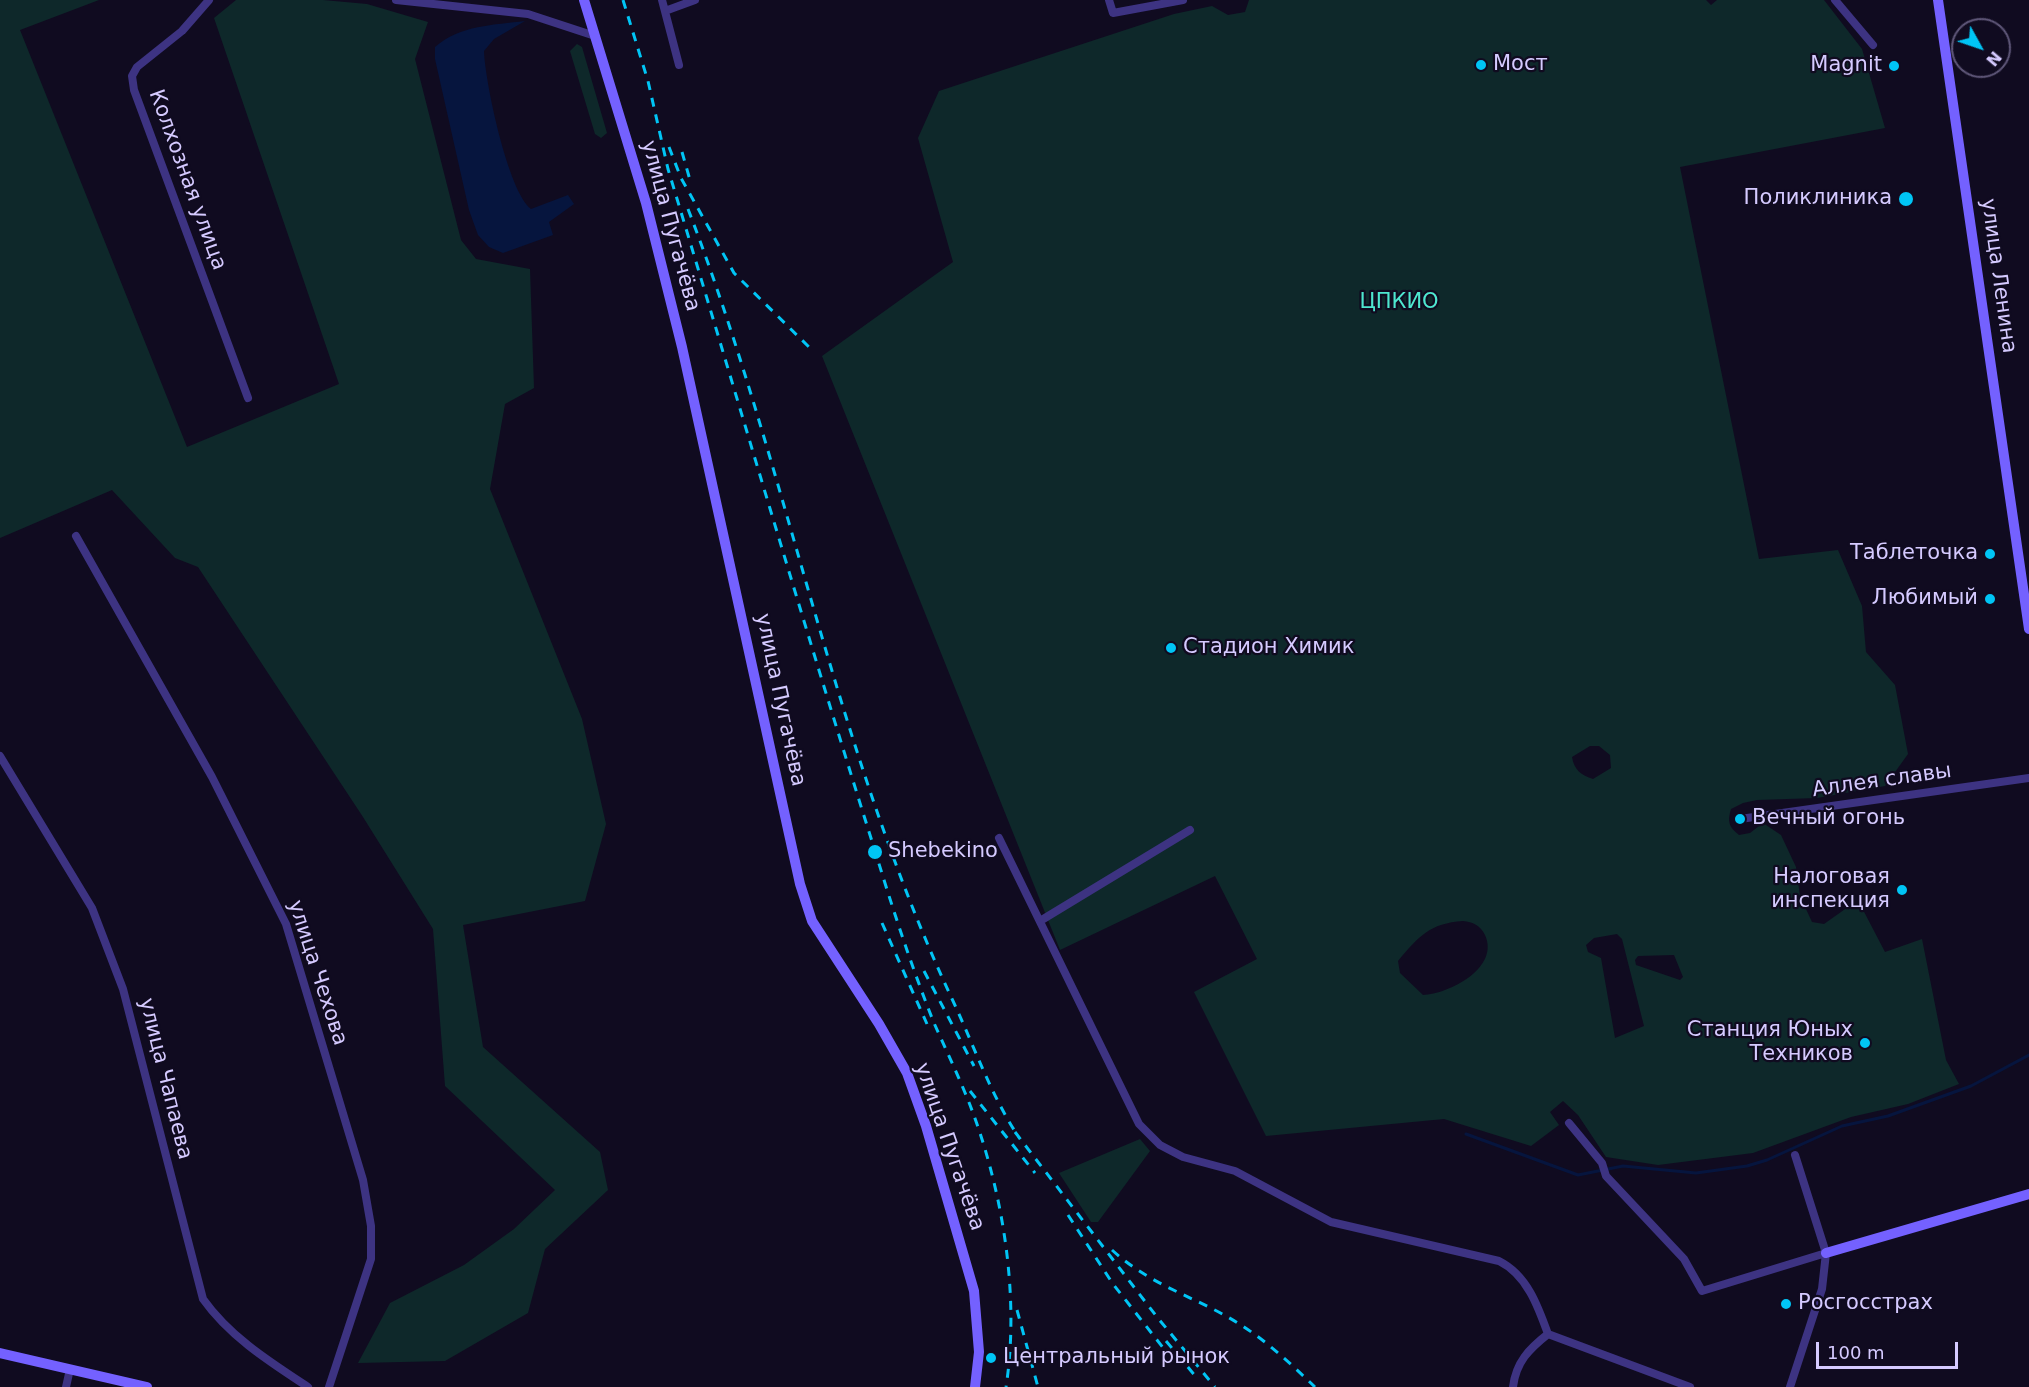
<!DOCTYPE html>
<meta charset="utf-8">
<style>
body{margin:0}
#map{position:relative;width:2029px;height:1387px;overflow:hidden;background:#100b20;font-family:"DejaVu Sans",sans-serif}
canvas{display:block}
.north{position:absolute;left:1951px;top:18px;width:60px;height:60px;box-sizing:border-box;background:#100b20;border:2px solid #5f5779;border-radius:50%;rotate:130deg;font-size:16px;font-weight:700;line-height:24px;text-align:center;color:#d5caff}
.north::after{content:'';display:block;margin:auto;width:21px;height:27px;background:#00c5f5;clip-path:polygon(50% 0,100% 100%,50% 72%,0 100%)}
.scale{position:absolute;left:1816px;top:1342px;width:142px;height:27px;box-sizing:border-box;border:3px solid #d5caff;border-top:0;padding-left:8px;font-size:18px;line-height:21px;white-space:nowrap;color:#d5caff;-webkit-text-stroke:4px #100b20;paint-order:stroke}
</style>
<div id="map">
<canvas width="2029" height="1387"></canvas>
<div class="north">N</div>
<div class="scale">100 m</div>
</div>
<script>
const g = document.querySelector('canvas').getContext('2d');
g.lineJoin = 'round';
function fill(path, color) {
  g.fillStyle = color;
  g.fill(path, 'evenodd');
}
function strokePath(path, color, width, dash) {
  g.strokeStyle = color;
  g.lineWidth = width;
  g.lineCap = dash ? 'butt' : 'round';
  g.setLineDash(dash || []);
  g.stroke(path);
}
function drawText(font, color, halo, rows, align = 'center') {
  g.font = font + ' "DejaVu Sans",sans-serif';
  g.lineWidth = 4.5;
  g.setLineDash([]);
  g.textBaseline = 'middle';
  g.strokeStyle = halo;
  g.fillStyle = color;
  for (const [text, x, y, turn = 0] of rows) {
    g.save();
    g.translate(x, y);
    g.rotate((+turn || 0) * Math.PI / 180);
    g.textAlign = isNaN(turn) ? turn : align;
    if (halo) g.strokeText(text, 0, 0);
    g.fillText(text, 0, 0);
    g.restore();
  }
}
fill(new Path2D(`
 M0 0H99L20 30 187 447 339 384 214 18 236 0H323L367 4 428 22 415 59 461 240 476 259 530 269 534 388 505 404 490 489 582 719 606 824 585 901 463 925 483 1047 600 1152 608 1190 545 1249 528 1313 445 1361 358 1363 390 1303 464 1265 514 1229 555 1190 445 1086 433 929 363 817 198 567 175 558 112 490 0 538Z
 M1249 0H1706L1711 5 1717 0H1824L1862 49 1885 128 1680 167 1759 559 1838 550 1862 606 1866 652 1895 685 1908 754 1885 786 1817 798 1757 800 1743 803 1731 809C1727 822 1729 827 1739 835L1750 833 1763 823 1781 835 1796 867 1800 896 1812 922 1824 924 1848 907 1861 906 1885 952 1922 939 1946 1060 1959 1084 1908 1104 1851 1117 1753 1153 1658 1165 1606 1157 1578 1115 1563 1101 1550 1112 1559 1125 1531 1146 1444 1119 1266 1136 1194 992 1257 959 1215 876 1060 950 822 356 953 262 918 138 939 91 1174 14 1212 6 1228 15 1245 12ZM1590 746H1599L1610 755 1611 768 1593 779C1581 775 1574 770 1572 757ZM1463 921C1473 922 1480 925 1485 935 1500 968 1449 994 1423 995L1400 973 1398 961C1418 937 1430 923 1463 921ZM1617 934 1622 939 1644 1026 1615 1038 1601 958 1588 952 1586 945 1594 938ZM1674 955 1683 977 1680 980 1636 965 1635 960 1638 956Z
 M577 44 582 47 607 133 601 138 595 134 570 51Z
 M1140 1139 1150 1151 1098 1222H1091L1059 1173Z`), '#0e282a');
fill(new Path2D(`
 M525 21 494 39 484 51C485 82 508 191 531 209L568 195 574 204 549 222 553 235 503 253 489 247 478 235 469 210 435 59V47C460 25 494 25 525 21Z`), '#06153e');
strokePath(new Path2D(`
 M1466 1134 1578 1175 1623 1166 1696 1173 1747 1166 1767 1160 1842 1126 1888 1116 1971 1086 2029 1055`), '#06153e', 3);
strokePath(new Path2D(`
 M209 0 182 31 137 67 132 76 134 90 248 398
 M396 0 528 14 595 36
 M662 0 679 65
 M1109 0 1113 13 1183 0
 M1835 0 1873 45
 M665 11 695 0
 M76 536 212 777 286 924 363 1180 371 1226V1259L329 1387
 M0 756 92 908 123 989 203 1299C230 1337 270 1362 308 1387
 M1740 819 2029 778
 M999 838 1139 1124 1160 1145 1183 1157 1235 1171 1331 1222 1499 1261C1527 1275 1538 1306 1548 1334 1529 1349 1516 1362 1513 1387
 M1040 921 1190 830
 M1569 1123 1602 1163 1606 1176 1684 1259 1702 1291 1826 1253
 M1548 1334 1690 1387
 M66 1387 70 1369
 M1790 1387 1822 1289 1826 1253 1795 1155`), '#3d3382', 8);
strokePath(new Path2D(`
 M584 0 646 203 682 347 800 884 812 921 879 1024 907 1073 926 1126 974 1291 979 1352 975 1387
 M1938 0 2029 629
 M1826 1253 2029 1194
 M0 1353 147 1387`), '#7461ff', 10);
strokePath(new Path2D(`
 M623 0 648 81 668 169C737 397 804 626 876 854 893 910 912 968 934 1023 946 1050 959 1077 970 1105 1003 1191 1020 1296 1006 1387
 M669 147 681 178 734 273 813 351
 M682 152 690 180
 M688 209C788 469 834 748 953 1001 975 1048 991 1096 1020 1139
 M882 923 927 1024
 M924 971 974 1066
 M970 1091 1035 1173
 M1015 1132 1157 1317 1215 1387
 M1068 1215 1113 1284 1168 1354
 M1112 1250C1155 1289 1199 1297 1244 1327 1270 1344 1293 1366 1315 1387
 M1017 1310 1038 1387
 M1166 1341 1197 1378`), '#00c5f5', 3, [9, 8]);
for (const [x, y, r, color] of [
 [1481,65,6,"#00c5f5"],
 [1894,66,6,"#00c5f5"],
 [1906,199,8,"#00c5f5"],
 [1990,554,6,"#00c5f5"],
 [1990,599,6,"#00c5f5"],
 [1171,648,6,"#00c5f5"],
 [1740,819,6,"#00c5f5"],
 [875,852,8,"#00c5f5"],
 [1902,890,6,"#00c5f5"],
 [1865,1043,6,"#00c5f5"],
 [1786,1304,6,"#00c5f5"],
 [991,1358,6,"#00c5f5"]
]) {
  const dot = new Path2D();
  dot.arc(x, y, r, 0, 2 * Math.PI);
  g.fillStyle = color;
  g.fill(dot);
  strokePath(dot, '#100b20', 2);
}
drawText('21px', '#d5caff', '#100b20', [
 ["Мост",1493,65],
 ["Magnit",1882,66,"right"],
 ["Поликлиника",1892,199,"right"],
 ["Таблеточка",1978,554,"right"],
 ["Любимый",1978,599,"right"],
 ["Стадион Химик",1183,648],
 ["Вечный огонь",1752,819],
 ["Shebekino",888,852],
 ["Налоговая",1890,878,"right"],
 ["инспекция",1890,902,"right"],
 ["Станция Юных",1853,1031,"right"],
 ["Техников",1853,1055,"right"],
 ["Росгосстрах",1798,1304],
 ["Центральный рынок",1003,1358]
], 'left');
drawText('21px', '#d5caff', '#100b20', [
 ["Колхозная улица",187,180,70],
 ["улица Пугачёва",670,226,75],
 ["улица Ленина",1998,276,82],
 ["улица Пугачёва",780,700,78],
 ["Аллея славы",1882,781,-8],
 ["улица Чехова",317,973,72],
 ["улица Чапаева",165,1079,76],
 ["улица Пугачёва",949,1147,71]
]);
drawText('21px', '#4ee6cf', '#100b20', [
 ["ЦПКИО",1399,303]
]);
</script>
